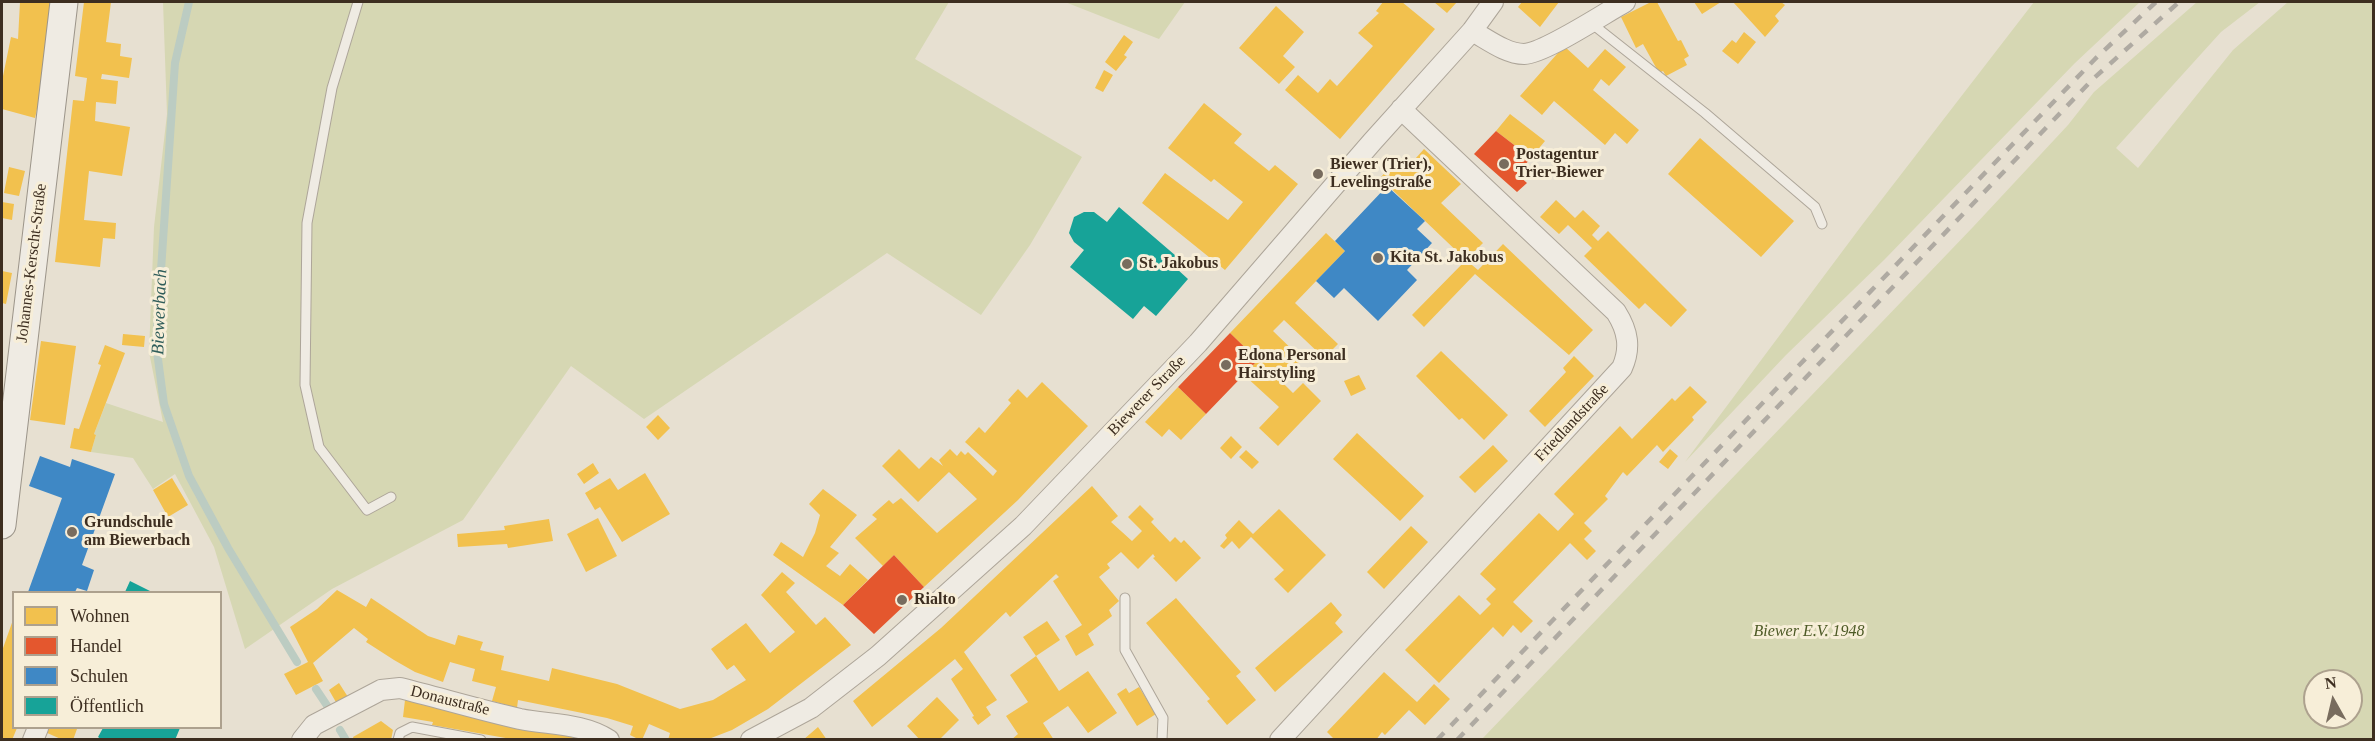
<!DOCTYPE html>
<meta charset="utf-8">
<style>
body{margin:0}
#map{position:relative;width:2375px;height:741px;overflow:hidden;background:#e7e0d1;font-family:Georgia,serif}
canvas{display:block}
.frame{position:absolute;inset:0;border:3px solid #3d2e20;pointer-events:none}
.legend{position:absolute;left:12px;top:591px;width:210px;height:138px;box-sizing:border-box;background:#f7eed8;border:2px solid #ada18e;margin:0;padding:8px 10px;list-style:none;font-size:18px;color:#3d2e20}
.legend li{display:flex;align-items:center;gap:12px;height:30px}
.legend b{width:30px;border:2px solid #ada18e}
.north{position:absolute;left:2303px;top:669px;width:60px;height:60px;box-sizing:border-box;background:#f7eed8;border:2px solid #ada18e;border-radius:50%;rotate:352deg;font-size:16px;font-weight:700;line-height:24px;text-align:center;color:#3d2e20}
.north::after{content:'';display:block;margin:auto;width:21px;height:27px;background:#786c5e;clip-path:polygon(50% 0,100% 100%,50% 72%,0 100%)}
</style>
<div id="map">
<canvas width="2375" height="741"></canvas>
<div class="frame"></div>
<ul class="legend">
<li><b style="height:16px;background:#f2c14e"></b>Wohnen</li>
<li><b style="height:16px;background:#e4572e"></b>Handel</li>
<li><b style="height:16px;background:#3f88c5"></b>Schulen</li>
<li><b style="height:16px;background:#17a398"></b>Öffentlich</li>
</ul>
<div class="north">N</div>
</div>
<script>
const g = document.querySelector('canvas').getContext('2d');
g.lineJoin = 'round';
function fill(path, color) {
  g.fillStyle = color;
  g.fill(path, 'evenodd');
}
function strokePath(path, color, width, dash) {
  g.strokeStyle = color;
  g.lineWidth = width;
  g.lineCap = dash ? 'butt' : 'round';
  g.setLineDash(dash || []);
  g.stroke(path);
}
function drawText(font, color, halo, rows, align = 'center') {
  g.font = font + ' Georgia,serif';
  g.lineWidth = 6;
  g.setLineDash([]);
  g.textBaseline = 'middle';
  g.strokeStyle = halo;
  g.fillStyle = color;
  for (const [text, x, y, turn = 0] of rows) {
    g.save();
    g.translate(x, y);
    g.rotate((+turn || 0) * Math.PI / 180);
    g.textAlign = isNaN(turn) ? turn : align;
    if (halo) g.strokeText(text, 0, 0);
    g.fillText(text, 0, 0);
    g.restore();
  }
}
fill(new Path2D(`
 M163 2H949L915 59 1082 157 1030 245 981 315 887 253 644 419 571 366 463 520 332 589 245 649 214 547 175 474 153 489 133 458 91 452 96 435 94 434 106 403 163 422 149 352 154 227 167 114Z
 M1065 2H1185L1159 39Z
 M2034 2H2140L2075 63 1884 260 1786 355 1685 462 1862 225Z
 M2197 2H2260L2221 32 2116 148 2138 168 2233 50 2288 2H2373V739H1482L1973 227 2068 125 2094 92ZM2315 681H2351V717H2315Z`), '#d6d7b3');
fill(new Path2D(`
 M20 2H54L51 46 35 118 2 109V81L11 37 18 39Z
 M84 2H111L106 42 121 44 120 56 132 58 129 78 102 74 101 79 118 81 116 104 96 102 95 121 130 127 122 176 89 171 84 220 116 223 115 239 103 238 100 267 55 262 73 100 84 101 87 78 75 76Z
 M1383 2H1402L1435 29 1340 139 1285 90 1298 75 1318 93 1330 79 1337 86 1373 46 1358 33 1379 13 1376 11Z
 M1434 2H1457L1447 13Z
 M1522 2H1559L1540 27 1518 7Z
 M1651 2H1657L1678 41 1681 40 1689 56 1684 59 1687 65 1666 76 1663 71 1659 73 1643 44 1636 48 1621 17Z
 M1694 2H1721L1702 14Z
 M1733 2H1781L1785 5 1775 16 1779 21 1765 37Z
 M1276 6 1304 32 1283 56 1295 67 1279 84 1239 48Z
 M1744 32 1756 42 1738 64 1722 51 1732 40 1736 43Z
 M1124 35 1133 42 1124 55 1127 57 1116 71 1105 62Z
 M1564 46 1588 68 1605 49 1626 67 1609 86 1601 79 1593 90 1639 130 1627 144 1615 133 1605 145 1554 101 1542 115 1520 96Z
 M1104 70 1113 75 1103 92 1095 88Z
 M1204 103 1242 134 1234 143 1269 171 1275 165 1298 184 1225 270 1142 203 1165 173 1228 220 1243 202 1214 179 1211 182 1168 148Z
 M1510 114 1545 141 1531 158 1496 131Z
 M1700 138 1794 221 1761 257 1668 174Z
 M1424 149 1461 184 1441 203 1483 243 1466 260 1380 178 1398 159 1407 168Z
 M9 167 25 171 19 196 4 193Z
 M1556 200 1575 218 1583 210 1600 226 1592 235 1598 241 1608 231 1687 310 1671 327 1645 303 1639 309 1584 256 1592 248 1568 225 1559 234 1540 217Z
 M2 202 14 204 12 220 2 218Z
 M1326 233 1345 251 1295 303 1338 344 1324 358 1284 320 1273 331 1302 359 1281 381 1293 393 1303 383 1321 401 1278 446 1259 428 1279 407 1244 375 1258 360 1230 333Z
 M1503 244 1593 330 1569 355 1475 274 1424 327 1412 315 1466 260 1478 270Z
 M2 271 12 273 6 304 2 303Z
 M123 334 145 336 144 347 122 345Z
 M41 341 76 346 65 425 30 420Z
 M105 345 125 353 94 434 96 435 91 452 70 448 74 428 79 429 101 365 98 364Z
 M1441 351 1508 415 1484 440 1462 418 1459 420 1416 376Z
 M1574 356 1594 376 1545 427 1529 411 1566 372 1563 368Z
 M1359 375 1366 389 1351 396 1344 381Z
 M1042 382 1088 426 1018 500 924 587 894 555 883 566 855 538 877 519 872 515 889 500 893 504 901 498 937 533 977 499 949 472 918 502 882 466 899 449 919 469 931 457 943 466 939 460 950 449 957 456 961 451 965 455 968 452 993 476 997 471 965 442 979 427 985 433 1011 403 1008 400 1018 389 1027 398Z
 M1690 386 1707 402 1692 417 1694 420 1663 452 1657 445 1627 476 1623 472 1605 496 1608 499 1584 523 1592 531 1584 539 1596 551 1587 560 1570 543 1513 602 1533 621 1521 633 1513 625 1503 637 1493 627 1439 683 1405 650 1459 595 1480 615 1491 604 1486 599 1496 589 1480 574 1539 513 1558 531 1574 514 1554 494 1620 426 1632 439 1672 398 1675 401Z
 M1178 387 1206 414 1181 440 1169 429 1162 437 1145 422Z
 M658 415 670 428 658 440 646 427Z
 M1357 433 1424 496 1400 521 1333 459Z
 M1231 436 1242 447 1231 459 1220 448Z
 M1493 445 1508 461 1475 493 1459 477Z
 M1670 449 1678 456 1668 469 1659 462Z
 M1246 450 1259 462 1252 469 1239 457Z
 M593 463 599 473 584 484 577 474Z
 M645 473 670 514 622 542 600 507 595 510 585 493 610 478 618 490Z
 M172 478 188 505 168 517 153 490Z
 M1092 486 1118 516 1111 522 1132 541 1142 531 1128 517 1140 505 1154 519 1151 522 1170 542 1175 537 1181 543 1184 540 1201 558 1176 582 1153 558 1155 557 1153 554 1138 569 1121 552 1107 564 1110 568 1099 577 1119 601 1109 610 1112 616 1088 634 1094 645 1076 656 1065 636 1082 625 1053 581 1059 577 1056 574 1010 617 1006 612 964 652 997 700 986 707 991 715 978 725 972 717 974 716 951 679 963 669 955 659 872 727 853 701 941 628Z
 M823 489 857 515 830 547 839 553 826 566 840 576 850 564 868 580 843 605 773 555 781 542 803 557 815 533 820 515 809 504Z
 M1279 509 1326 555 1288 593 1274 579 1284 570 1251 537 1239 549 1232 541 1224 549 1220 546 1227 538 1225 535 1239 520 1253 534Z
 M598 518 617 556 586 572 567 534Z
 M549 519 553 541 508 548 507 544 458 547 457 534 505 530 504 526Z
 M1411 526 1428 542 1384 589 1367 572Z
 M782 572 795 583 786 592 816 625 825 617 851 645 768 709 732 730 706 740H668L670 733 649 724 642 740H640L630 735 633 726 607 718 518 700 517 708 492 701 496 687 472 681 475 669 450 662 443 682 415 672 394 660 366 642 368 639 354 628 313 663 323 681 296 695 284 674 308 662 290 627 317 609 337 590 366 607 371 598 428 636 455 645 458 635 483 642 480 650 504 656 501 670 549 681 552 668 617 684 680 709 713 700 746 680 734 665 727 670 711 649 746 623 770 653 795 632 761 595Z
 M1176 598 1241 672 1236 676 1256 700 1227 725 1207 701 1210 699 1146 623Z
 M1331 602 1342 615 1335 623 1343 632 1275 692 1255 668Z
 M14 617V728H17L12 740H2V651Z
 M1047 621 1060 640 1036 656 1023 637Z
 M1036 656 1059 691 1088 671 1117 713 1088 733 1068 706 1043 723 1054 740H1011L1018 734 1006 716 1028 702 1010 675Z
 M1384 672 1417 702 1434 684 1450 699 1425 725 1409 710 1385 735 1382 732 1376 740H1335L1327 732Z
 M339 683 348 697 337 704 329 690Z
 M1139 687 1156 714 1137 726 1117 694 1126 688 1129 693Z
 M937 697 959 720 939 740H920L907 726Z
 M405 700 436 706 584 740H517L432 725 433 722 403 717Z
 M381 721 393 730 391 740H354L353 737Z
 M818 727 827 740H803Z
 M47 728H73L77 729 73 740H63L45 732Z`), '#f2c14e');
fill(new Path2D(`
 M1496 131 1531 158 1517 174 1527 183 1517 192 1474 154Z
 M1230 333 1258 360 1206 414 1178 387Z
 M894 555 924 587 874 634 843 605Z`), '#e4572e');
fill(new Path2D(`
 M1387 186 1425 221 1417 229 1432 243 1407 270 1417 280 1378 321 1344 288 1334 298 1316 281 1345 251 1335 241Z
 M40 456 70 467 72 459 115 474 82 565 94 570 87 591 77 588 75 592H28L62 498 29 486Z`), '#3f88c5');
fill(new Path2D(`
 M1119 207 1183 262 1177 269 1188 279 1156 316 1144 306 1133 319 1070 267 1084 250 1074 242 1069 233 1074 217 1084 212H1094L1107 222Z
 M130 581 152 592H125Z
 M103 728H180L175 740H102L98 737Z`), '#17a398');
strokePath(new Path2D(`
 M189 2 175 63 156 344 164 404 189 476 228 548 297 662
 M316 689 328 707
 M340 730 346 740`), '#bcccc2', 8);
const lane = new Path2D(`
 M358 2 332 88 307 223 305 385 319 447 367 510 391 497
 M1591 23 1705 113 1815 207 1822 224
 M1125 598V650L1163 718 1162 740
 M398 740 400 733 412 727 481 740`);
const street = new Path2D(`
 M1472 31C1487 39 1506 54 1524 54 1545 53 1603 14 1625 2
 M33 740 38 728
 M302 740 314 725 381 690 400 688C440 698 480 710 520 719 550 725 583 723 609 740
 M751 740 811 708 878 656 1023 526 1198 343 1372 142 1472 31 1493 2
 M1280 740 1622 368C1631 348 1628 331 1616 312L1401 109`);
const secondary = new Path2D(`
 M2 525 64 2`);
strokePath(lane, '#ada599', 11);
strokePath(street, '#ada599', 22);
strokePath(secondary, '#9c958a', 29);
strokePath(lane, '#efebe3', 9);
strokePath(street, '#efebe3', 20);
strokePath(secondary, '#efebe3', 27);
strokePath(new Path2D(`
 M1437 740 2096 58 2156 2
 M1457 740 2093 79 2179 2`), '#afaaa2', 4.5, [10, 10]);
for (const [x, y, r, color] of [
 [1504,164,6,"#786c5e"],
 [1318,174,6,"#786c5e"],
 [1378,258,6,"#786c5e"],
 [1127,264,6,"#786c5e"],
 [1226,365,6,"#786c5e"],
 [72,532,6,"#786c5e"],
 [902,600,6,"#786c5e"]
]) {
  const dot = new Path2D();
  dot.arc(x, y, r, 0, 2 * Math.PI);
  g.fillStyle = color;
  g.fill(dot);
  strokePath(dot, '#f7eed8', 2);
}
drawText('bold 16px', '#3d2e20', '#f7eed8', [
 ["Postagentur",1516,155],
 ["Trier-Biewer",1516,173],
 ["Biewer (Trier),",1330,165],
 ["Levelingstraße",1330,183],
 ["Kita St. Jakobus",1390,258],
 ["St. Jakobus",1139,264],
 ["Edona Personal",1238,356],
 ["Hairstyling",1238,374],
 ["Grundschule",84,523],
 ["am Biewerbach",84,541],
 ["Rialto",914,600]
], 'left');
drawText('16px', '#3d2e20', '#f7eed8', [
 ["Johannes-Kerscht-Straße",32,263,-83],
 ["Biewerer Straße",1147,396,-46],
 ["Friedlandstraße",1572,423,-47],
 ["Donaustraße",450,701,14]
]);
drawText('italic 16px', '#4d5a26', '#f7eed8', [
 ["Biewer E.V. 1948",1809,632]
]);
drawText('italic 18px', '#2f5d5a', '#f7eed8', [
 ["Biewerbach",160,312,-88]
]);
</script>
